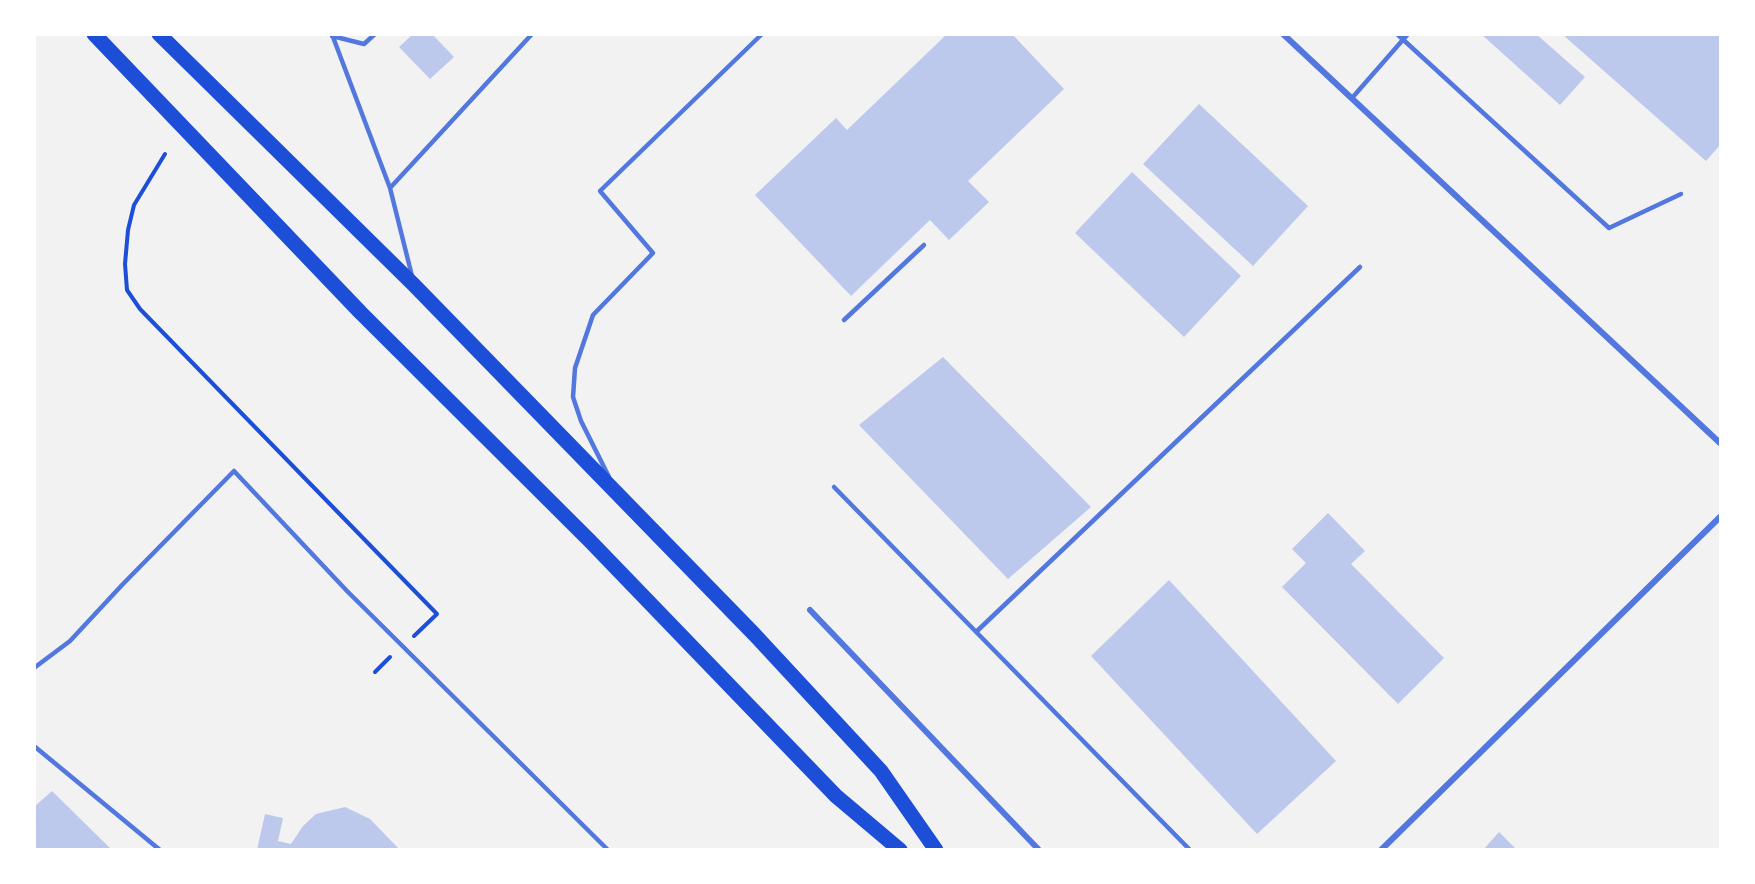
<!DOCTYPE html>
<style>
body{margin:0}
#map{position:relative;width:1755px;height:884px;overflow:hidden;background:#f2f2f2;font-family:Barlow,sans-serif}
canvas{display:block}
.frame{position:absolute;inset:0;border:36px solid #fff;pointer-events:none}
</style>
<div id="map">
<canvas width="1755" height="884"></canvas>
<div class="frame"></div>
</div>
<script>
const g = document.querySelector('canvas').getContext('2d');
g.lineJoin = 'round';
function fill(path, color) {
  g.fillStyle = color;
  g.fill(path, 'evenodd');
}
function strokePath(path, color, width, dash) {
  g.strokeStyle = color;
  g.lineWidth = width;
  g.lineCap = dash ? 'butt' : 'round';
  g.setLineDash(dash || []);
  g.stroke(path);
}
fill(new Path2D(`
 M413 34H432L454 57 430 79 399 47Z
 M947 34H1012L1064 89 968 181 989 202 949 240 930 220 851 296 755 195 836 118 847 130Z
 M1481 34H1536L1585 77 1560 105Z
 M1562 34H1720V145L1706 161Z
 M1199 104 1308 206 1253 266 1143 164Z
 M1132 172 1241 276 1184 337 1075 233Z
 M943 357 1091 507 1008 579 859 425Z
 M1328 513 1365 551 1351 564 1444 658 1398 704 1282 587 1306 563 1292 549Z
 M1169 580 1336 761 1257 834 1091 656Z
 M52 791 112 850H34V807Z
 M345 807 370 819 400 850H257L265 814 283 818 278 841 291 844 303 826 316 814Z
 M1499 832 1517 850H1483Z`), '#bdc9ec');
strokePath(new Path2D(`
 M165 154 134 205 128 230 125 264 127 290 140 309 437 614 414 636
 M375 672 390 657`), '#1d4ed8', 4);
strokePath(new Path2D(`
 M1397 34 1609 228 1681 194
 M332 36 364 44 375 34
 M333 37 390 188
 M1352 98 1408 34
 M412 276 390 188 532 34
 M844 320 924 245
 M609 477 581 421 573 397 575 368 593 315 653 253 600 191 762 34
 M834 487 1190 850
 M976 632 1360 267
 M34 668 70 641 122 585 234 471 347 591 608 850
 M34 746 160 850`), '#5277de', 4.5);
strokePath(new Path2D(`
 M1283 34 1720 443
 M810 610 1039 850
 M1381 850 1720 517`), '#5277de', 6);
strokePath(new Path2D(`
 M94 34 361 313 590 541 836 796 900 850
 M159 34 414 285 754 634 881 771 936 850`), '#1d4ed8', 15);
</script>
